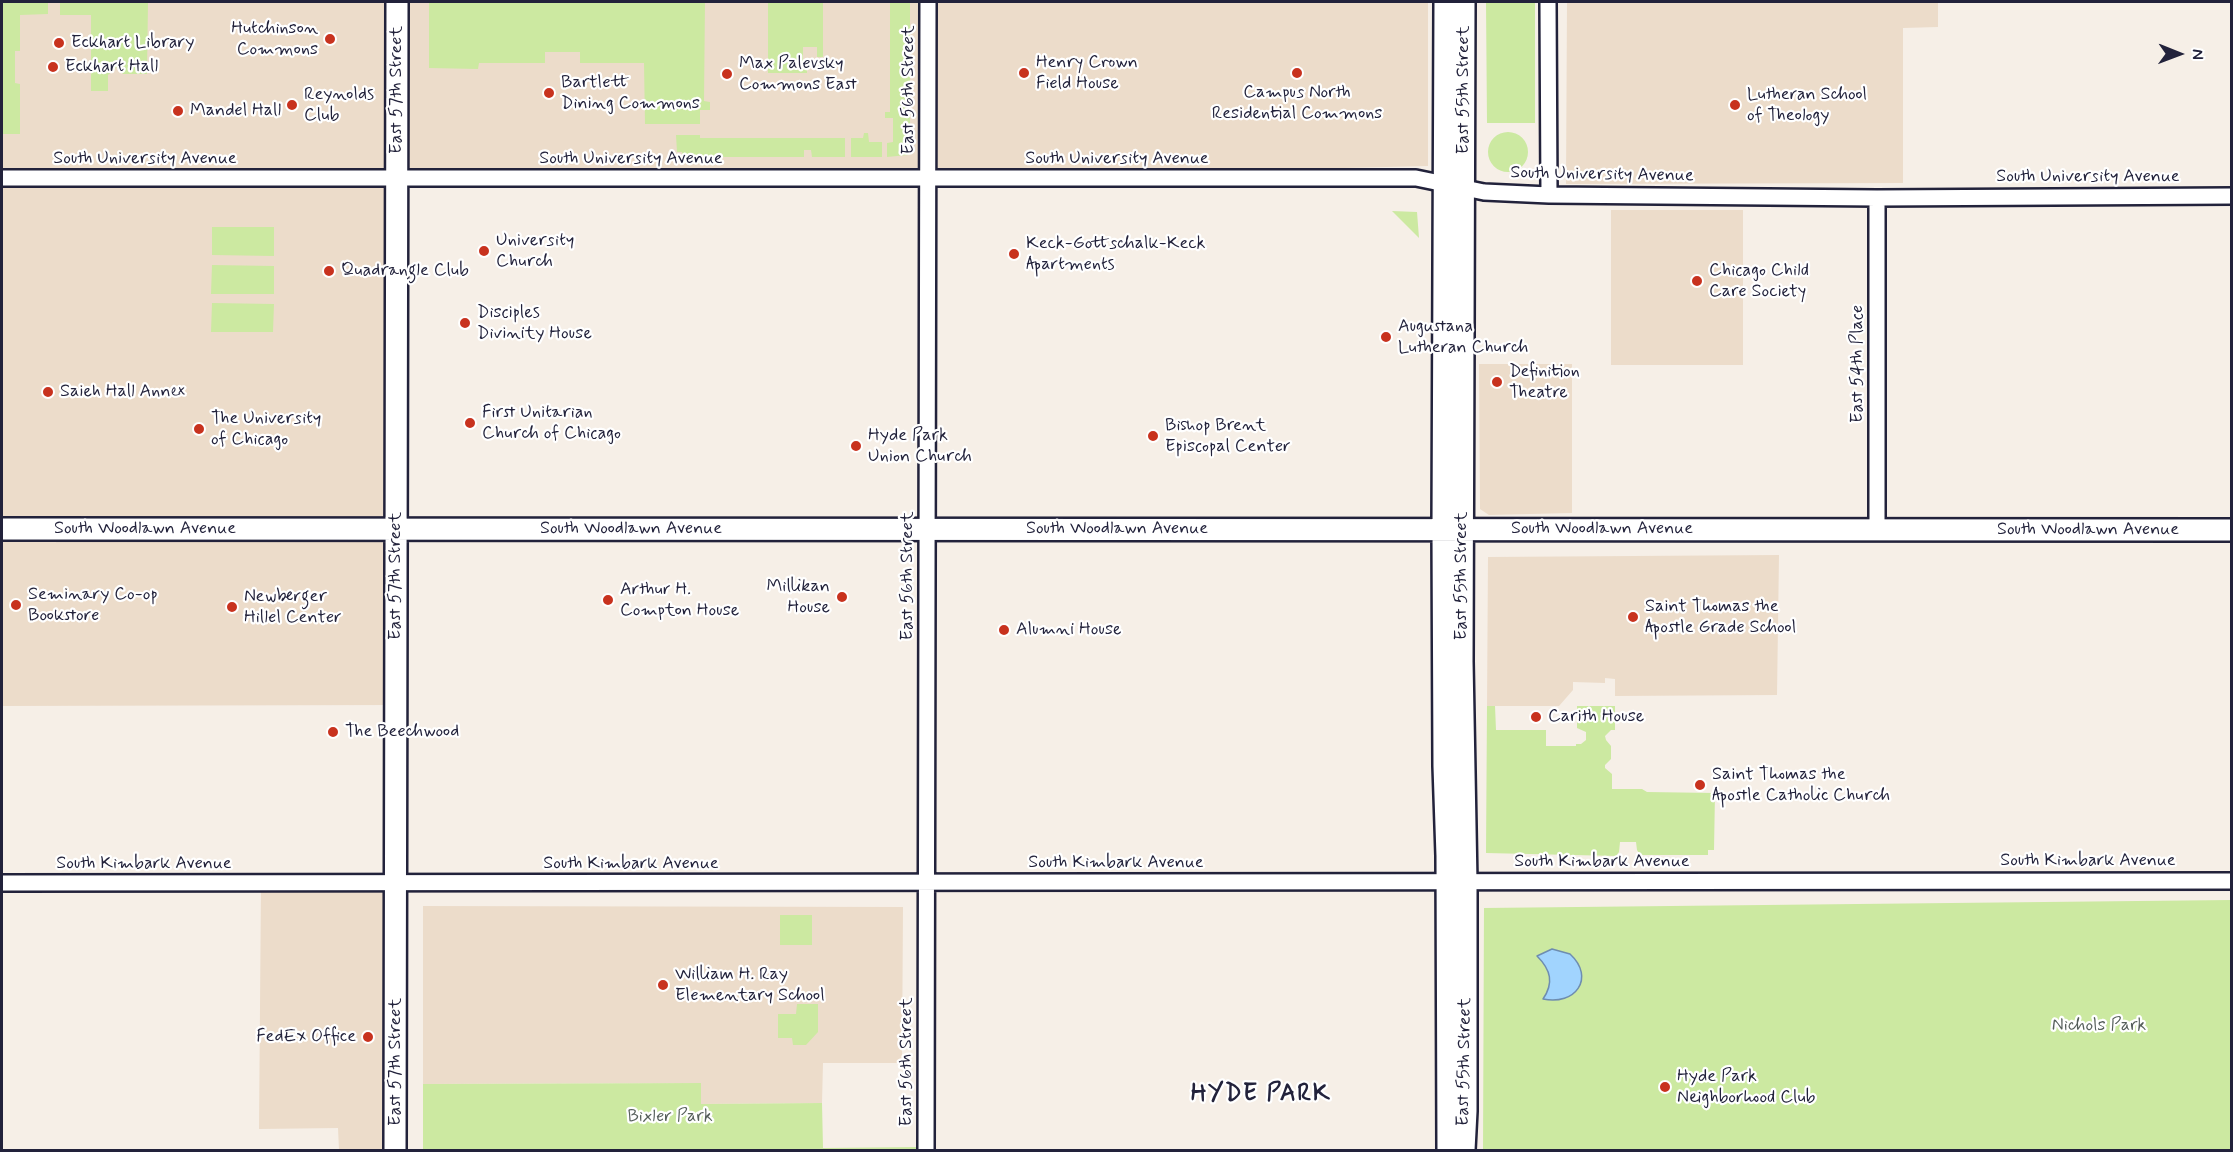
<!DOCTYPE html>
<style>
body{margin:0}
#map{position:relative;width:2233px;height:1152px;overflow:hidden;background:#f6efe7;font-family:Mynerve,sans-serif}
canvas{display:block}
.frame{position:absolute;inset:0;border:3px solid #22223b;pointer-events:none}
.north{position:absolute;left:2149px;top:24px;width:60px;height:60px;-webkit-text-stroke:4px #fff;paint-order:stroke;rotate:91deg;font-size:16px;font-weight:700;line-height:24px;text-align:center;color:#22223b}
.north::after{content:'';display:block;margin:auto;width:21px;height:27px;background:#22223b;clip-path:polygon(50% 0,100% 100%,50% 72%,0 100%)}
</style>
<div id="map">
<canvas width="2233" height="1152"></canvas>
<div class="frame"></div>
<div class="north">N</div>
</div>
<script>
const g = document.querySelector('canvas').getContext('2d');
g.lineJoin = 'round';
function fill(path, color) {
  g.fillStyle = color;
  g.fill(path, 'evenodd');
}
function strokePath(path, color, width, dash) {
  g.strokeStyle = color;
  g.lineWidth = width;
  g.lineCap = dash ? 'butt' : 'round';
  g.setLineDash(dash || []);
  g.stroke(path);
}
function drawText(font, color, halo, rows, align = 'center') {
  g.font = font + ' Mynerve,sans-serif';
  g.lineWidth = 4.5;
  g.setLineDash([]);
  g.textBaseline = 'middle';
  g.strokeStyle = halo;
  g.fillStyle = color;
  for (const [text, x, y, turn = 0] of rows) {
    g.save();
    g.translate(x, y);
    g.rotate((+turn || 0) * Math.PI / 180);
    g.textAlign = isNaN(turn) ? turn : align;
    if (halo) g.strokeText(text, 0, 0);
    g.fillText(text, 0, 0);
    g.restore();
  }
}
fill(new Path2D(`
 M2 2H1428V166L928 178H397L396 705 2 706Z
 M1567 2H1938V27L1903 28V183L1566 184Z
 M1611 210H1743V365H1611Z
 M1479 364H1572V513L1489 515 1480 509Z
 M1779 555 1777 695 1615 696V679L1605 678V683L1573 682V690L1559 706H1487L1488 557Z
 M261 885 385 886 384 1150H339L338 1128 259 1129Z
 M423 906 903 907 902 1063H823L822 1103 701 1104 700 1083 423 1084Z`), '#ecdcca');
fill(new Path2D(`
 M2 2H48V14L20 15V51H15V83L20 84V134H2Z
 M60 2H148L147 74H123L117 67 108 75V91H91V15H60Z
 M429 2H705L704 101 710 102V110H700V124H645L644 63H580V52H545V63H479L478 69 429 68Z
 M768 2H823V57H817V47H803V66L807 67V73H768Z
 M890 2H910V151L908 155 887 157V143L893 142V118H885V112H890Z
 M1486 2H1535V123H1487Z
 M1488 152a20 20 0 1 1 40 0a20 20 0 1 1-40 0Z
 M864 133H868L869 142H882V157H851V138H863Z
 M676 135H700V138H845V157H812L811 150H804V157H682V152H677Z
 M1392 211 1417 212 1419 238Z
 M212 227H274V256L212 255Z
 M212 265 274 266V294H211Z
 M212 303 274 304 273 332H211Z
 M1487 706H1495L1496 730H1546V746H1576V744H1581L1586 740V732L1577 728V706H1615V730H1611L1605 736 1606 740 1611 746V759L1605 765V768L1612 774V789H1642L1647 792 1715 793 1714 850H1708V855H1640L1637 850 1636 842H1620L1619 852 1616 856 1486 853Z
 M2231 900V1150H1483L1484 908Z
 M780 915H812V945H780Z
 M797 1004H818V1032L806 1045H793L792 1038H778V1014H796Z
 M701 1083V1104L822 1103 823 1148 918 1147V1150H423V1084Z`), '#cce9a1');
const water = new Path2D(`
 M1552 949 1570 954C1596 978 1575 1006 1543 999 1554 983 1551 970 1537 956Z`);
fill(water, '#a1d4fe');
strokePath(water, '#6e8db0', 1.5);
const street = new Path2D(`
 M1548 2 1549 195
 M2 178H1416L1484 192 1549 195 1877 198 2232 196
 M1877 198V529
 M2 883 2232 881
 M926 1150 928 2`);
const secondary = new Path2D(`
 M1445 2 1443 529 1444 766 1447 856 1448 1150
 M1464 2 1462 661 1466 882V1111L1464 1150
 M2 529 2232 530
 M395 1150 397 2`);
strokePath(street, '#22223b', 20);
strokePath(secondary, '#22223b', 26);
strokePath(street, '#fff', 15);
strokePath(secondary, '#fff', 21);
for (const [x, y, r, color] of [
 [330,39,6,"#c8321e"],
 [59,43,6,"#c8321e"],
 [53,67,6,"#c8321e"],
 [1024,73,6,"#c8321e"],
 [1297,73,6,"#c8321e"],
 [727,74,6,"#c8321e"],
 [549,93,6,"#c8321e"],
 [292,105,6,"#c8321e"],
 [1735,105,6,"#c8321e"],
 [178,111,6,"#c8321e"],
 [484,251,6,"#c8321e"],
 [1014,254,6,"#c8321e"],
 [329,271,6,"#c8321e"],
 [1697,281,6,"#c8321e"],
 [465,323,6,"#c8321e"],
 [1386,337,6,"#c8321e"],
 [1497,382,6,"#c8321e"],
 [48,392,6,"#c8321e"],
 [470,423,6,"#c8321e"],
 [199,429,6,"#c8321e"],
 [1153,436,6,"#c8321e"],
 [856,446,6,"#c8321e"],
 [842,597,6,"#c8321e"],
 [608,600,6,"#c8321e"],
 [16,605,6,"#c8321e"],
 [232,607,6,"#c8321e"],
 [1633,617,6,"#c8321e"],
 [1004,630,6,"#c8321e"],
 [1536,717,6,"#c8321e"],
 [333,732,6,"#c8321e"],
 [1700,785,6,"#c8321e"],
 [663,985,6,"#c8321e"],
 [368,1037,6,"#c8321e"],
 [1665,1087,6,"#c8321e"]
]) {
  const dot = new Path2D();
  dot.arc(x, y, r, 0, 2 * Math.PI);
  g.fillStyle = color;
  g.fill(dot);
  strokePath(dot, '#fff', 2);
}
drawText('18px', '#22223b', '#fff', [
 ["Hutchinson",318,29,"right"],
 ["Commons",318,50,"right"],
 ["Eckhart Library",71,43],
 ["Henry Crown",1036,63],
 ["Field House",1036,84],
 ["Max Palevsky",739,64],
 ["Commons East",739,85],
 ["Eckhart Hall",65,67],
 ["Bartlett",561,83],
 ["Dining Commons",561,104],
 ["Campus North",1297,93,"center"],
 ["Residential Commons",1297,114,"center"],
 ["Reynolds",304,95],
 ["Club",304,116],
 ["Lutheran School",1747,95],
 ["of Theology",1747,116],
 ["Mandel Hall",190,111],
 ["University",496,241],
 ["Church",496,262],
 ["Keck-Gottschalk-Keck",1026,244],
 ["Apartments",1026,265],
 ["Quadrangle Club",341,271],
 ["Chicago Child",1709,271],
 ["Care Society",1709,292],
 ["Disciples",477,313],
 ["Divinity House",477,334],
 ["Augustana",1398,327],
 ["Lutheran Church",1398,348],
 ["Definition",1509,372],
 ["Theatre",1509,393],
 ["Saieh Hall Annex",60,392],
 ["First Unitarian",482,413],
 ["Church of Chicago",482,434],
 ["The University",211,419],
 ["of Chicago",211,440],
 ["Bishop Brent",1165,426],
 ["Episcopal Center",1165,447],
 ["Hyde Park",868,436],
 ["Union Church",868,457],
 ["Millikan",830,587,"right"],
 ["House",830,608,"right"],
 ["Arthur H.",620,590],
 ["Compton House",620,611],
 ["Seminary Co-op",28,595],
 ["Bookstore",28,616],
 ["Newberger",244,597],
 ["Hillel Center",244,618],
 ["Saint Thomas the",1645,607],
 ["Apostle Grade School",1645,628],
 ["Alumni House",1016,630],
 ["Carith House",1548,717],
 ["The Beechwood",345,732],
 ["Saint Thomas the",1712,775],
 ["Apostle Catholic Church",1712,796],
 ["William H. Ray",675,975],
 ["Elementary School",675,996],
 ["FedEx Office",356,1037,"right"],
 ["Hyde Park",1677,1077],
 ["Neighborhood Club",1677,1098]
], 'left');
drawText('18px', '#22223b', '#fff', [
 ["East 57th Street",397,90,-90],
 ["East 56th Street",909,90,-90],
 ["East 55th Street",1464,90,-90],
 ["South University Avenue",145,159],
 ["South University Avenue",631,159],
 ["South University Avenue",1117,159],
 ["South University Avenue",1602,175,1],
 ["South University Avenue",2088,177],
 ["East 54th Place",1858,364,-90],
 ["South Woodlawn Avenue",145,529],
 ["South Woodlawn Avenue",631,529],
 ["South Woodlawn Avenue",1117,529],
 ["South Woodlawn Avenue",1602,529],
 ["South Woodlawn Avenue",2088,530],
 ["East 57th Street",396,576,-90],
 ["East 56th Street",908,576,-90],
 ["East 55th Street",1462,576,-90],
 ["South Kimbark Avenue",2088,861],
 ["South Kimbark Avenue",1602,862],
 ["South Kimbark Avenue",1116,863],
 ["South Kimbark Avenue",144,864],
 ["South Kimbark Avenue",631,864],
 ["East 57th Street",396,1062,-90],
 ["East 56th Street",907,1062,-90],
 ["East 55th Street",1465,1062,-89]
]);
drawText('18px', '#555e5a', '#fff', [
 ["Nichols Park",2099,1026],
 ["Bixler Park",670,1117]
]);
g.letterSpacing = '1.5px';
drawText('bold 24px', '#22223b', '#fff', [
 ["HYDE PARK",1261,1095]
]);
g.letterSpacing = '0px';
</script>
